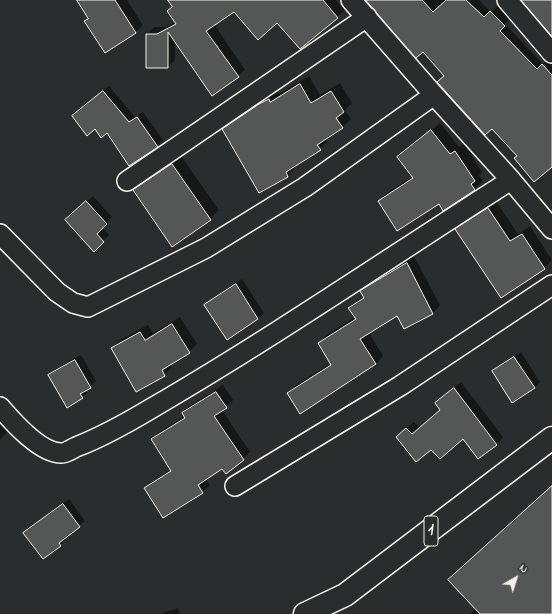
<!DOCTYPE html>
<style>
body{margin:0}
#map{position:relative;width:552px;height:614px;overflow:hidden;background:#2a2d2e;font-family:"Indie Flower",sans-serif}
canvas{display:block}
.north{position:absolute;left:496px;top:558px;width:40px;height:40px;-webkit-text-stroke:3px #2a2d2e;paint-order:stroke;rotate:39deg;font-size:11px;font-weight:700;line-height:16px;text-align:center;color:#f4f1e8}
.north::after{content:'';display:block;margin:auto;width:14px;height:18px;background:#f4f1e8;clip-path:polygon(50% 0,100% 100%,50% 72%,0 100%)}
</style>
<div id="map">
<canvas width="552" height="614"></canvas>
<div class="north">N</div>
</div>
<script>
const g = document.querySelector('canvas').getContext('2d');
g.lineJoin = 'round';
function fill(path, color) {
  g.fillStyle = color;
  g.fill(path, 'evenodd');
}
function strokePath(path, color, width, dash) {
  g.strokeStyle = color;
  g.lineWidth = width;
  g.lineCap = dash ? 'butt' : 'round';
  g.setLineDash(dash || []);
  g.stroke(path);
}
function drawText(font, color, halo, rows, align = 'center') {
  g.font = font + ' "Indie Flower",sans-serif';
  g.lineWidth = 4;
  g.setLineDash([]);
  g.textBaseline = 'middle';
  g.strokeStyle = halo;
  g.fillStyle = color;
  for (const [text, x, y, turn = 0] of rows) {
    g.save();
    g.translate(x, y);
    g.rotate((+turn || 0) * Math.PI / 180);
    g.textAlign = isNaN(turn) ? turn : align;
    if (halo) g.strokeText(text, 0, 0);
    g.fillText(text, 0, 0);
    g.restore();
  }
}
fill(new Path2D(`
 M78 0H127L143 25 136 32 105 51 86 21 89 18Z
 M169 0H336L345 10 300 48 277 22 234 11 214 24 245 70 238 76 175 40V60L168 67 147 34 154 27H165L176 22 168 11 173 6Z
 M367 0H479L491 12 497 6 510 19 505 24 543 64 549 59 552 62V165L518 155 423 51Z
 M309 76 320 95 340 83 352 103 345 110 351 119 342 128 326 138 328 141 320 149 295 165 296 167 288 176 259 192 224 129 232 121 269 96 277 91 279 94Z
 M109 86 135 117 143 112 163 140 157 146 107 132 79 111Z
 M440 123 459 147 464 144 482 172 479 176 483 181 474 189 439 203 379 201 387 193 413 176 398 157Z
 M181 156 219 210 210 219 172 245 134 190 143 182Z
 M93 196 112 217 102 227 109 235 94 250 72 215Z
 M496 201 518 234 530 226 552 260 544 269 457 229 465 221Z
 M414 256 440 305 433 313 405 328 398 315 369 333 383 356 376 364 288 393 296 385 331 363 319 343 326 335 355 317 350 308 364 296 361 292 368 284 405 262 431 312H433L406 261Z
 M242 279 264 313 258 319 206 305Z
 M180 317 197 344 189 352 170 364 172 367 164 375 113 348 120 340 148 325 153 333Z
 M521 352 540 382 534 388 493 372Z
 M81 355 96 381 86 389 88 392 82 397 49 376 55 370Z
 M461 382 503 437 496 445 463 438 432 448 404 430 414 422 420 428 441 409 436 403Z
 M223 385 233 400 222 410 250 452 243 459 223 468 206 479 210 485 202 492 163 516 146 488 153 481 171 470 152 440 159 432 185 416 183 413 190 406Z
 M0 413 11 429 0 439Z
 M552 486V614H470L476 608Z
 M69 499 85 521 65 537 66 539 61 545 43 558 25 533Z
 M178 608 180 614H160Z`), '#0007');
const building = new Path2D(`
 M77 0H115L136 33 105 53 84 21 88 19Z
 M168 0H323L338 18 300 49 277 23 258 40 234 12 206 31 239 77 212 96 168 32V68H146V34H157L176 24 167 11 172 7Z
 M366 0H422L433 12 446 0H466L484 17 490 11 505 26 500 31 537 69 542 64 552 75V167L534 182 514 158 517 156 492 129 485 135 437 82 444 76 423 52 416 58Z
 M521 0H552V36Z
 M300 84 311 103 331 91 344 112 336 118 343 128 317 145 321 150 286 172 288 177 259 193 222 129 259 104 269 99 270 102Z
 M103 91 129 122 137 117 158 147 129 166 107 133 101 138 95 129 87 136 72 116Z
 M431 130 450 154 455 151 475 181 471 184 475 190 443 211 439 204 397 231 378 201 413 178 397 157Z
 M172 164 211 220 172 247 133 190Z
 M86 201 107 224 97 234 104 242 94 252 65 220Z
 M488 208 510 241 522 234 545 269 501 298 455 229Z
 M407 263 433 314 404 329 397 316 360 339 376 364 300 414 287 393 331 365 318 343 356 319 348 308 364 298 360 291Z
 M236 284 258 319 227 340 204 305Z
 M172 324 190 353 162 370 165 376 136 392 111 348 140 332 145 340Z
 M514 357 535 388 512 403 492 371Z
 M75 360 91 388 80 394 83 398 67 408 48 375Z
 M454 388 497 445 478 459 463 439 440 459 431 450 416 462 396 437 406 428 412 434 440 410 435 403Z
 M216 392 227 408 214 416 244 460 226 474 222 469 198 485 203 493 163 518 144 488 171 471 151 439 185 418 182 413Z
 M552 486V614H480L448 580Z
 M63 504 80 527 59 543 61 546 43 559 23 533Z`);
fill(building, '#555756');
strokePath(building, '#f4f1e8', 1);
const minor = new Path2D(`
 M351 0 434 95 511 180 552 229
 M507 0 552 53
 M127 181 367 17
 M0 234 57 292 73 303 88 307 206 248 305 187 434 95
 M0 407C12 421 41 454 62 453 66 453 72 449 76 447 102 437 127 423 152 408 274 337 392 256 511 180
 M235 486 400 386 552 285`);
const trunk = new Path2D(`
 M305 614 345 595 552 438`);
strokePath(minor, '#f4f1e8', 22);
strokePath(trunk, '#f4f1e8', 25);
strokePath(minor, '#2a2d2e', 19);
strokePath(trunk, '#2a2d2e', 22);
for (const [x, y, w] of [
 [431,531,14]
]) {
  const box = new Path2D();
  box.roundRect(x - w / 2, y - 15, w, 30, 3);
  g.fillStyle = '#2a2d2e';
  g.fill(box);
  strokePath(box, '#f4f1e8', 1);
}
drawText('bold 17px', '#f4f1e8', null, [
 ["1",431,531]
]);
</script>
